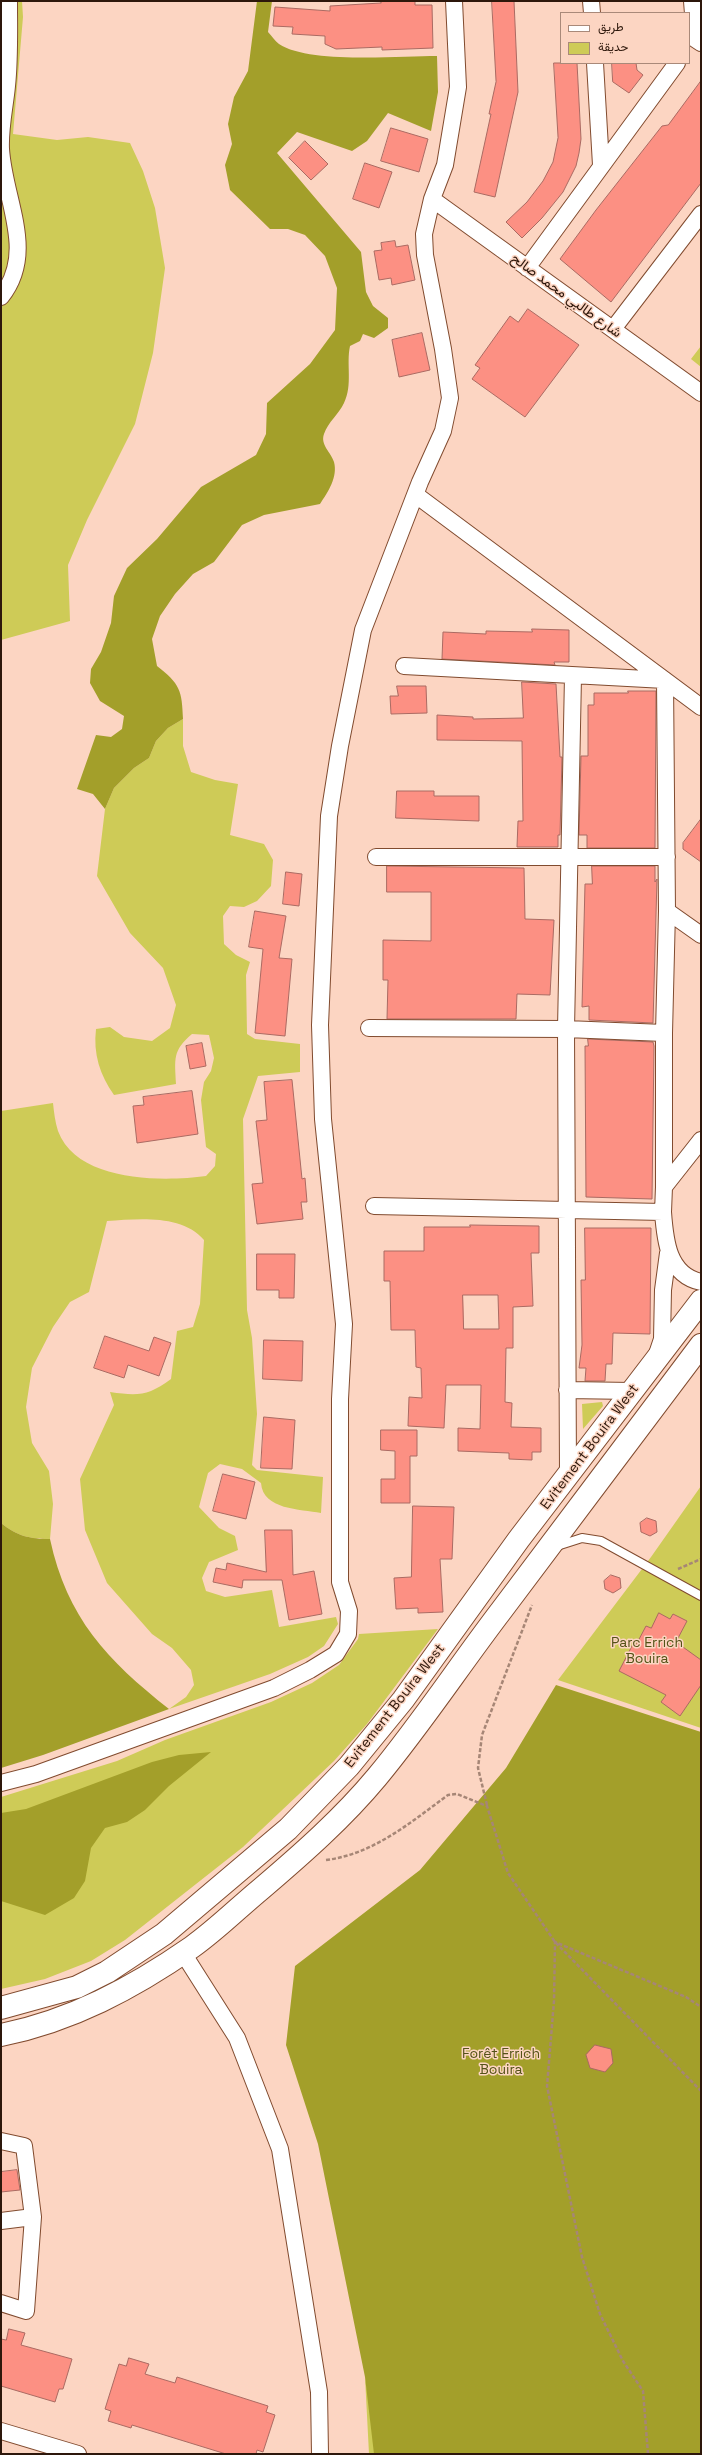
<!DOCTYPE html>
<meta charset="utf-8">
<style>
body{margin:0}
#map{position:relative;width:702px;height:2455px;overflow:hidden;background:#fcd5c2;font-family:"Space Grotesk",Vazirmatn,sans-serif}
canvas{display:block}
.frame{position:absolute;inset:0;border:2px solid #2d170b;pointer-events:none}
.legend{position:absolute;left:560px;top:12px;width:130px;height:52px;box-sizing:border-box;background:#fcd5c2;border:1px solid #a98979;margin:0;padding:5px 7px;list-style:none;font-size:12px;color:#2d170b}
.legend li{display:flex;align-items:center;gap:8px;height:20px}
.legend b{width:20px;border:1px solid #a98979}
</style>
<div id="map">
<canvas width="702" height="2455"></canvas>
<div class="frame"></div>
<ul class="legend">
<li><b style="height:5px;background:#fff"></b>طريق</li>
<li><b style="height:11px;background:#cecb57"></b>حديقة</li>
</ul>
</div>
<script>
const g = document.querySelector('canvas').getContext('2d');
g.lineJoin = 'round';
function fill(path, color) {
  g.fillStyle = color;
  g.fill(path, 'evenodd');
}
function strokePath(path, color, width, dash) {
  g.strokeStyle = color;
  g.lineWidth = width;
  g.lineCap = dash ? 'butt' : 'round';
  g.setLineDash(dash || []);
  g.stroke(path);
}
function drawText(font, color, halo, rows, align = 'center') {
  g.font = font + ' "Space Grotesk",Vazirmatn,sans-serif';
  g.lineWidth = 3;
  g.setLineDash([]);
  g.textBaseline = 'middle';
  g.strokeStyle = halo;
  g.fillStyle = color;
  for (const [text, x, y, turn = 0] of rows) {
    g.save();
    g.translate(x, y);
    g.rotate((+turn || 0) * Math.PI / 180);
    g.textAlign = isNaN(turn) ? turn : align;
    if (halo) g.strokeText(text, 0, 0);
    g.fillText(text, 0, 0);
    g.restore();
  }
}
fill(new Path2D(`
 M1 1H22L23 17 13 134 57 140 88 137 130 143 143 171 155 208 165 268 153 353 135 424 87 520 68 565 70 621 1 640Z
 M701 346V367L691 359Z
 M183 719V746L191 772 215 780 238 784 230 835 264 844 273 860 271 886 257 901 244 907 230 906 223 916 224 944 236 955 250 962 246 975 247 1034 255 1039 300 1044V1072L258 1076 243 1119 247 1310 252 1338 257 1414 252 1465 257 1470 323 1477 321 1513C300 1509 263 1510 261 1483L242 1469 220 1464 208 1473 199 1507 219 1528 235 1536 238 1550 209 1562 202 1578 206 1591 225 1597 272 1590 279 1627 336 1617 338 1624 324 1646 308 1657 270 1674 169 1709 186 1697 194 1685 191 1670 172 1648 152 1634 107 1583 85 1530 80 1479 114 1405 110 1392C138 1396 148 1396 171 1379L177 1331 193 1327 200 1304 204 1240C182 1214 138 1219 107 1221L89 1292 70 1302 53 1327 32 1368 26 1407 32 1443 49 1471 53 1504 50 1539C30 1539 17 1536 1 1523V1111L53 1103C54 1112 55 1122 58 1131 77 1182 162 1182 206 1176L215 1166 216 1154 206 1147 201 1100 204 1082 211 1071 214 1058 209 1035 192 1034C172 1051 175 1059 176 1084L114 1095C100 1075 93 1054 96 1029L110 1027 124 1037 152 1041 170 1028 176 1005 163 968 130 933 97 876 105 809 114 788 134 768 149 758 156 741 168 728Z
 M602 1402 603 1406 583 1429 582 1404Z
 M701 1486V1728L558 1680 651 1557Z
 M438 1629 367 1724 334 1761 243 1847 125 1940 91 1961 45 1979 1 1989V1797L117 1761 165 1740 271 1702 312 1683 339 1665 358 1639 359 1634Z
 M365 2377 378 2454H369Z`), '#cecb57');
fill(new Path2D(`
 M257 1H272L268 32C272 36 275 41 279 44 309 64 399 56 437 56L438 92 431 131 388 113 367 141 352 151 297 132 277 153 361 252 366 292 373 306 388 318V328L374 338 363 334 360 341 350 346C346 364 353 385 344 403 339 414 328 422 324 434 320 445 331 452 334 462 338 477 328 492 320 504L264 515 242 525 214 562 193 574 175 594 160 616 152 639 157 666C180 684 182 690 183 719L168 728 156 741 149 758 134 768 114 788 105 809 93 794 77 789 96 735 111 737 122 729 124 716 100 701 90 683 91 669 101 652 111 623 114 596 127 568 157 539 201 487 256 455 266 434 267 403 310 364 335 330 337 288 325 256 305 235 288 229H270L230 190 225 165 232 144 228 124 234 97 248 71Z
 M1 1523C17 1536 30 1539 50 1539 67 1618 107 1660 169 1709L43 1755 1 1768Z
 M556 1685 701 1732V2454H374L365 2377 318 2144 286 2045 295 1966 420 1870 506 1768Z
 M211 1752 169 1786 145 1810 127 1822 105 1828 91 1848 85 1881 74 1898 45 1915 1 1901V1813L26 1809 152 1762 179 1755Z`), '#a39f2a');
const building = new Path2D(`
 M380 1H415V5H432L433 48 382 50V47L336 49 325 44V36L292 34 293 27 273 26 275 7 330 11V6L381 3Z
 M492 1H514L518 92 495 197 474 192 491 114H489L496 82Z
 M554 63H577L581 139 579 153 576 166 563 192 542 218 522 238 506 222 527 202 543 181 553 162 558 138Z
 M612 63H636L637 70 643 75 629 93 613 82Z
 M701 81V183L611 302 560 259 596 210 662 126 668 125Z
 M391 128 428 139 419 172 381 161Z
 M305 141 328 164 311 180 289 158Z
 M365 163 392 172 379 208 353 199Z
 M395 241 396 247 408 245 415 280 392 285 391 278 379 280 374 251 382 250 381 243Z
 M528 309 579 345 525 417 472 379 480 368 475 365 510 316 518 322Z
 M422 333 430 370 399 377 392 340Z
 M532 629 569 630V662H554L555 665 442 659 443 632 486 634V631L532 632Z
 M522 682 556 684 560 757H562L560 835H558V847H517L518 821H523L522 741 437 740V715L473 717V719L523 718Z
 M397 686H426L427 713 391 714 390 696H398Z
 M628 691H656L655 848H587V835H579L581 756H588V705H594V693H628Z
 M397 791H434V796H479V821L396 818Z
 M701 819V862L683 849V843Z
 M387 866 524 868 525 919 554 920 550 995 517 994 516 1019H387L388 980H383V940L431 941V892H387Z
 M592 866H655V882L657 879 653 1023 589 1020V1006L582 1007 585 884H592Z
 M286 872 302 874 299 906 283 904Z
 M255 911 286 916 279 958 292 959 285 1036 255 1033 263 949 249 947Z
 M588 1039 653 1042 654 1046 652 1199 586 1197 585 1046H588Z
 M202 1043 206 1066 190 1069 186 1046Z
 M292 1080 302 1179 305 1178 307 1202H301L303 1219 257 1224 252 1184 263 1183 256 1121 267 1120 264 1082Z
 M192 1091 198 1134 137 1143 133 1106 144 1105 143 1097Z
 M470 1225 539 1226V1253H531L533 1306 513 1307V1348H506L505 1402 512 1403 511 1427 541 1428V1452H532V1460L509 1459V1453L458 1451V1428L480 1429 481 1385H446L444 1428 408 1426 409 1397 422 1398 421 1368 416 1367 415 1330H391L390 1281H384V1251H424V1227H470ZM463 1295H498L499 1329H464Z
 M585 1228H651L650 1334 613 1333 612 1364H606L605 1381H585L586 1368H579L582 1345 581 1280H585Z
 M257 1254H295L294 1298H279V1290H257Z
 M105 1336 149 1351 154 1337 171 1343 159 1376 128 1365 124 1378 94 1368Z
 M264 1340 303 1341 302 1381 263 1379Z
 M264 1417 295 1420 292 1469 261 1468Z
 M381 1430H417V1456H410V1503H381V1479H395V1451L381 1450Z
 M223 1474 255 1482 246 1519 213 1511Z
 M413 1506 454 1507 452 1559H440L443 1612 418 1613V1608L396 1609 394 1578 411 1577Z
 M647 1518 656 1521 657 1532 650 1536 641 1532 640 1523Z
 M265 1530H292L293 1575 314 1571 322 1614 289 1620 282 1580H243L242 1588 213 1582 216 1568 226 1570 227 1563 266 1572Z
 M611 1575 620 1578 621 1588 613 1593 605 1589 604 1581Z
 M659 1613 670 1619 673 1614 687 1621 676 1642 701 1660V1685L680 1716 661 1702 666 1695 619 1671 633 1644 636 1645 646 1626 651 1628Z
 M595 2045 611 2049 613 2063 605 2072 590 2068 586 2055Z
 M17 2170 20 2190 1 2192V2172Z
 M9 2329 25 2333 21 2345 72 2359 63 2389H59L55 2402 1 2386V2339L6 2340Z
 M129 2358 149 2364 145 2374 175 2383 177 2377 268 2406 266 2412 275 2415 263 2452 257 2450 256 2454H226L132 2425 131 2428 108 2421 111 2411 105 2409 119 2364 126 2366Z`);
fill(building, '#fc9083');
strokePath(building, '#aa6a62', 1);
const service = new Path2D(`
 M557 1546 582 1538 601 1541 701 1596`);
const minor = new Path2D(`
 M591 1 592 13
 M692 1 695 39 701 43
 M595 63 601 165
 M432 199 701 393
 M527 268 677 63
 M1 297C37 252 4 200 1 149 0 127 5 107 7 86 10 58 9 29 9 1
 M613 329 701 214
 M416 495 701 707
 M376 857H667
 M667 911 701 935
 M369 1028 566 1029 664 1033
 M664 1187 701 1140
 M374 1206 663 1212 664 1187V1033L667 911 665 680 404 666
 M663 1212C665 1240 668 1275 701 1282
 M657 1354 662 1339 663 1290 668 1253
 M567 1390 632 1391
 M568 1474 566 1029 573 676
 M1 1783 36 1774 274 1688 310 1670 336 1654 348 1634 349 1611 340 1582V1399L344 1324 323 1119 320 1025 329 816 340 746 363 630 420 482 443 431 450 398 443 349 425 255 424 234 432 199 445 165 458 87 454 1
 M183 1953 237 2038 280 2149 319 2392 320 2454
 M1 2141 24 2146 33 2217 26 2311 1 2303
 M1 2221 33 2217
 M1 2431 78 2454`);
const trunk = new Path2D(`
 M1 2008 77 1987 107 1972 164 1934 288 1829 349 1766 403 1700 519 1539 701 1301
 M1 2035C71 2021 133 1988 192 1947 216 1930 238 1908 261 1889 302 1854 343 1818 377 1777 421 1724 459 1666 501 1611 567 1522 635 1434 701 1345`);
strokePath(service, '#814b2f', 10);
strokePath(minor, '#814b2f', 18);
strokePath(trunk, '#814b2f', 24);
strokePath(new Path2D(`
 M678 1569 701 1559
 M487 1805 478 1768 482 1735 532 1605
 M326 1860C374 1854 411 1822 448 1795L457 1794 487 1806 508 1873 555 1942 701 2091
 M648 2454 643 2391 623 2361 600 2314 582 2257 547 2086 554 2001 555 1942 686 1997 701 2007`), '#a68676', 2.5, [4, 2]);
strokePath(service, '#fff', 8);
strokePath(minor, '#fff', 16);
strokePath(trunk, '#fff', 22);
drawText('14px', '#2d170b', '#fcd5c2', [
 ["شارع طالبي محمد صالح",566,296,36],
 ["Evitement Bouira West",590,1447,-53],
 ["Evitement Bouira West",395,1706,-52]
]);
drawText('14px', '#545217', '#fcd5c2', [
 ["Parc Errich",647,1643],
 ["Bouira",647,1659],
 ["Forêt Errich",501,2054],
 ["Bouira",501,2070]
]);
</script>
